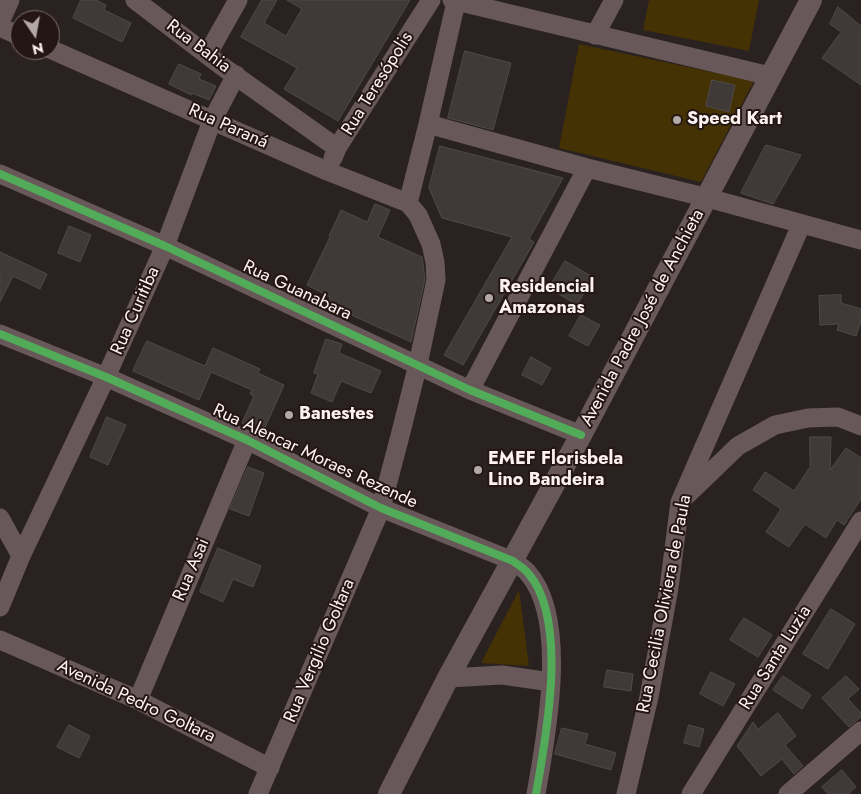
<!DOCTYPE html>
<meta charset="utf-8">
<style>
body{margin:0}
#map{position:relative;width:861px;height:794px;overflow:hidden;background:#2a2220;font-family:Jost,sans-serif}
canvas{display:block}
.north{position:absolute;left:10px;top:10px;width:50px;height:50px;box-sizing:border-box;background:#241613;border:1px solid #7a6e6b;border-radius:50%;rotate:168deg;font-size:14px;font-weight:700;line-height:20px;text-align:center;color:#fcf2f0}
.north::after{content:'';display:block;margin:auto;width:18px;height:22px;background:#b2a9a7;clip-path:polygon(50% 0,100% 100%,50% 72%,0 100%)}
</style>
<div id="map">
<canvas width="861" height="794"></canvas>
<div class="north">N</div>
</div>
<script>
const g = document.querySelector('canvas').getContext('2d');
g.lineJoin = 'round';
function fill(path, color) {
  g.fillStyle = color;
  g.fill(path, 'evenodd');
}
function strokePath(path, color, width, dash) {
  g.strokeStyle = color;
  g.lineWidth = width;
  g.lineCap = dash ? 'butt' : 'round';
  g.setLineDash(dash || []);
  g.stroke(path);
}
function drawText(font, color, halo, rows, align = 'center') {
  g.font = font + ' Jost,sans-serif';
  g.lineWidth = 4;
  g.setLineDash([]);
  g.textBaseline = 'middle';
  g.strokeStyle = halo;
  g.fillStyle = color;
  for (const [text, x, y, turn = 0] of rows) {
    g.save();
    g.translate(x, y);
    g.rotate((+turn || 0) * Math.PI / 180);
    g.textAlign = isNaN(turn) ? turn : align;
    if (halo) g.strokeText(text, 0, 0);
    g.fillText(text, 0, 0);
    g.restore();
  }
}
fill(new Path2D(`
 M649 0H759L749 51 643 30Z
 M579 44 754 81 701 182 559 148Z
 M519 590 529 666 481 663Z`), '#443104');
const building = new Path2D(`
 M81 0H96L106 5 104 10 131 23 122 42 73 18Z
 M262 0H277L264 23 286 36 302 9 287 0H410L338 121 284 89 297 68 241 37Z
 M838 7 861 26V85L822 58 841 32 830 24Z
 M465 51 511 63 493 130 448 118Z
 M179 64 201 74 199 79 216 86 209 100 192 93 191 95 169 84Z
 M712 80 735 85 729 112 706 106Z
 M766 145 801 155 773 204 741 193Z
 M440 146 563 178 529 239 534 242 463 365 444 355 512 237 442 218 429 188Z
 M375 204 390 210 378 237 422 257 425 279 411 342 327 304 330 297 307 285 330 237 329 236 341 210 367 222Z
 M69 226 91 235 80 262 58 253Z
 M0 252 47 274 40 289 13 276 0 302Z
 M565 261 593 277 577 305 549 288Z
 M841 295V303L861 309V321L856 336 837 330 839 324 820 325 819 296Z
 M581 315 600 325 588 346 569 336Z
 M326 339 342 344 339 353 381 371 371 393 341 381 332 402 311 393 318 374 314 373Z
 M147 341 205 366 213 348 260 369 258 373 284 385 263 432 242 423 254 396 250 394 252 390 211 372 199 400 133 371Z
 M531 357 551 368 542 385 522 375Z
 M107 417 126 425 108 465 90 457Z
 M810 437H831L830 470 846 448 861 458V499L844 525 837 520 826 538 805 524 789 547 766 532 781 509 753 490 765 472 794 491 810 467Z
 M248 467 264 473 249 516 230 509Z
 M218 548 261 566 253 587 233 579 223 602 200 592Z
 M831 609 855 624 828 669 803 654Z
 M744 618 772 635 758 657 730 640Z
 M607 670 633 674 631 691 604 687Z
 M711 672 735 684 723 706 700 694Z
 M783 676 811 695 802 709 773 690Z
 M846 676 859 689 848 699 861 713V717L849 727 822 698Z
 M778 713 796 736 785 745 803 766 794 774 782 759 761 776 737 746 753 722 758 729Z
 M69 725 90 736 79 758 57 747Z
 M689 725 704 729 699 747 684 743Z
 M562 728 588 734 585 744 616 753 611 770 555 754Z
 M842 770 856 787 848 794H828L822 787Z`);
fill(building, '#3f3937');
strokePath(building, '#504a47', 1);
strokePath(new Path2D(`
 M135 0 219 64 337 148
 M452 0 770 76
 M0 22 10 0
 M0 27 20 36
 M595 35 614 0
 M50 49 327 171 408 203
 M207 55 238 0
 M428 124 587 168 708 198 861 240
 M333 158 337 148 431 0
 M0 174 165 246 470 390 581 435
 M408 203 428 124 456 2
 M0 334 106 377 247 440 381 508 513 561C518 565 524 568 528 573 569 620 546 737 536 794
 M470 390 587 168
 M686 496 738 446 775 425 808 418 838 417 861 426
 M0 518 21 556
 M0 607 21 556 106 377 165 246 212 121 236 75
 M0 640 138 700 270 768
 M448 678 502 675 551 682
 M138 700 247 440
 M258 794 381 508 400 436 418 364 436 280 435 262 431 244 418 215 408 203
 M626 794 649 697 669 588 680 502 801 225
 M691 794 861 521
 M788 794 861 731`), '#685859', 19);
strokePath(new Path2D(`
 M389 794 448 678 581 435 811 0`), '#695859', 22);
strokePath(new Path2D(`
 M0 174 165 246 470 390 581 435
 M0 334 106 377 247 440 381 508 513 561C518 565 524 568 528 573 569 620 546 737 536 794`), '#51ab58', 8);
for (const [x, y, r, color] of [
 [677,120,5,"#b2a9a7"],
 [489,298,5,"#b2a9a7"],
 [289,415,5,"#b2a9a7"],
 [478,470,5,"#b2a9a7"]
]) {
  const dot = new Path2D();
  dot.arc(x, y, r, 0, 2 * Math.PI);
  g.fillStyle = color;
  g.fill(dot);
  strokePath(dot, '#241613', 2);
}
drawText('18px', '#fcf2f0', '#241613', [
 ["Rua Bahia",198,47,37],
 ["Rua Teresópolis",378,84,-58],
 ["Rua Paraná",228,127,24],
 ["Rua Guanabara",297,291,25],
 ["Rua Curitiba",136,311,-66],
 ["Avenida Padre José de Anchieta",643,318,-62],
 ["Rua Alencar Moraes Rezende",315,457,25],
 ["Rua Asai",192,570,-67],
 ["Rua Cecilia Oliviera de Paula",665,604,-79],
 ["Rua Vergilio Goltara",320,651,-67],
 ["Rua Santa Luzia",776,658,-58],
 ["Avenida Pedro Goltara",136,702,25]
]);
drawText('bold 18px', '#fcf2f0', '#241613', [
 ["Speed Kart",687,120],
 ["Residencial",499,288],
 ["Amazonas",499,309],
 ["Banestes",299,415],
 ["EMEF Florisbela",488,460],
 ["Lino Bandeira",488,481]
], 'left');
</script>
